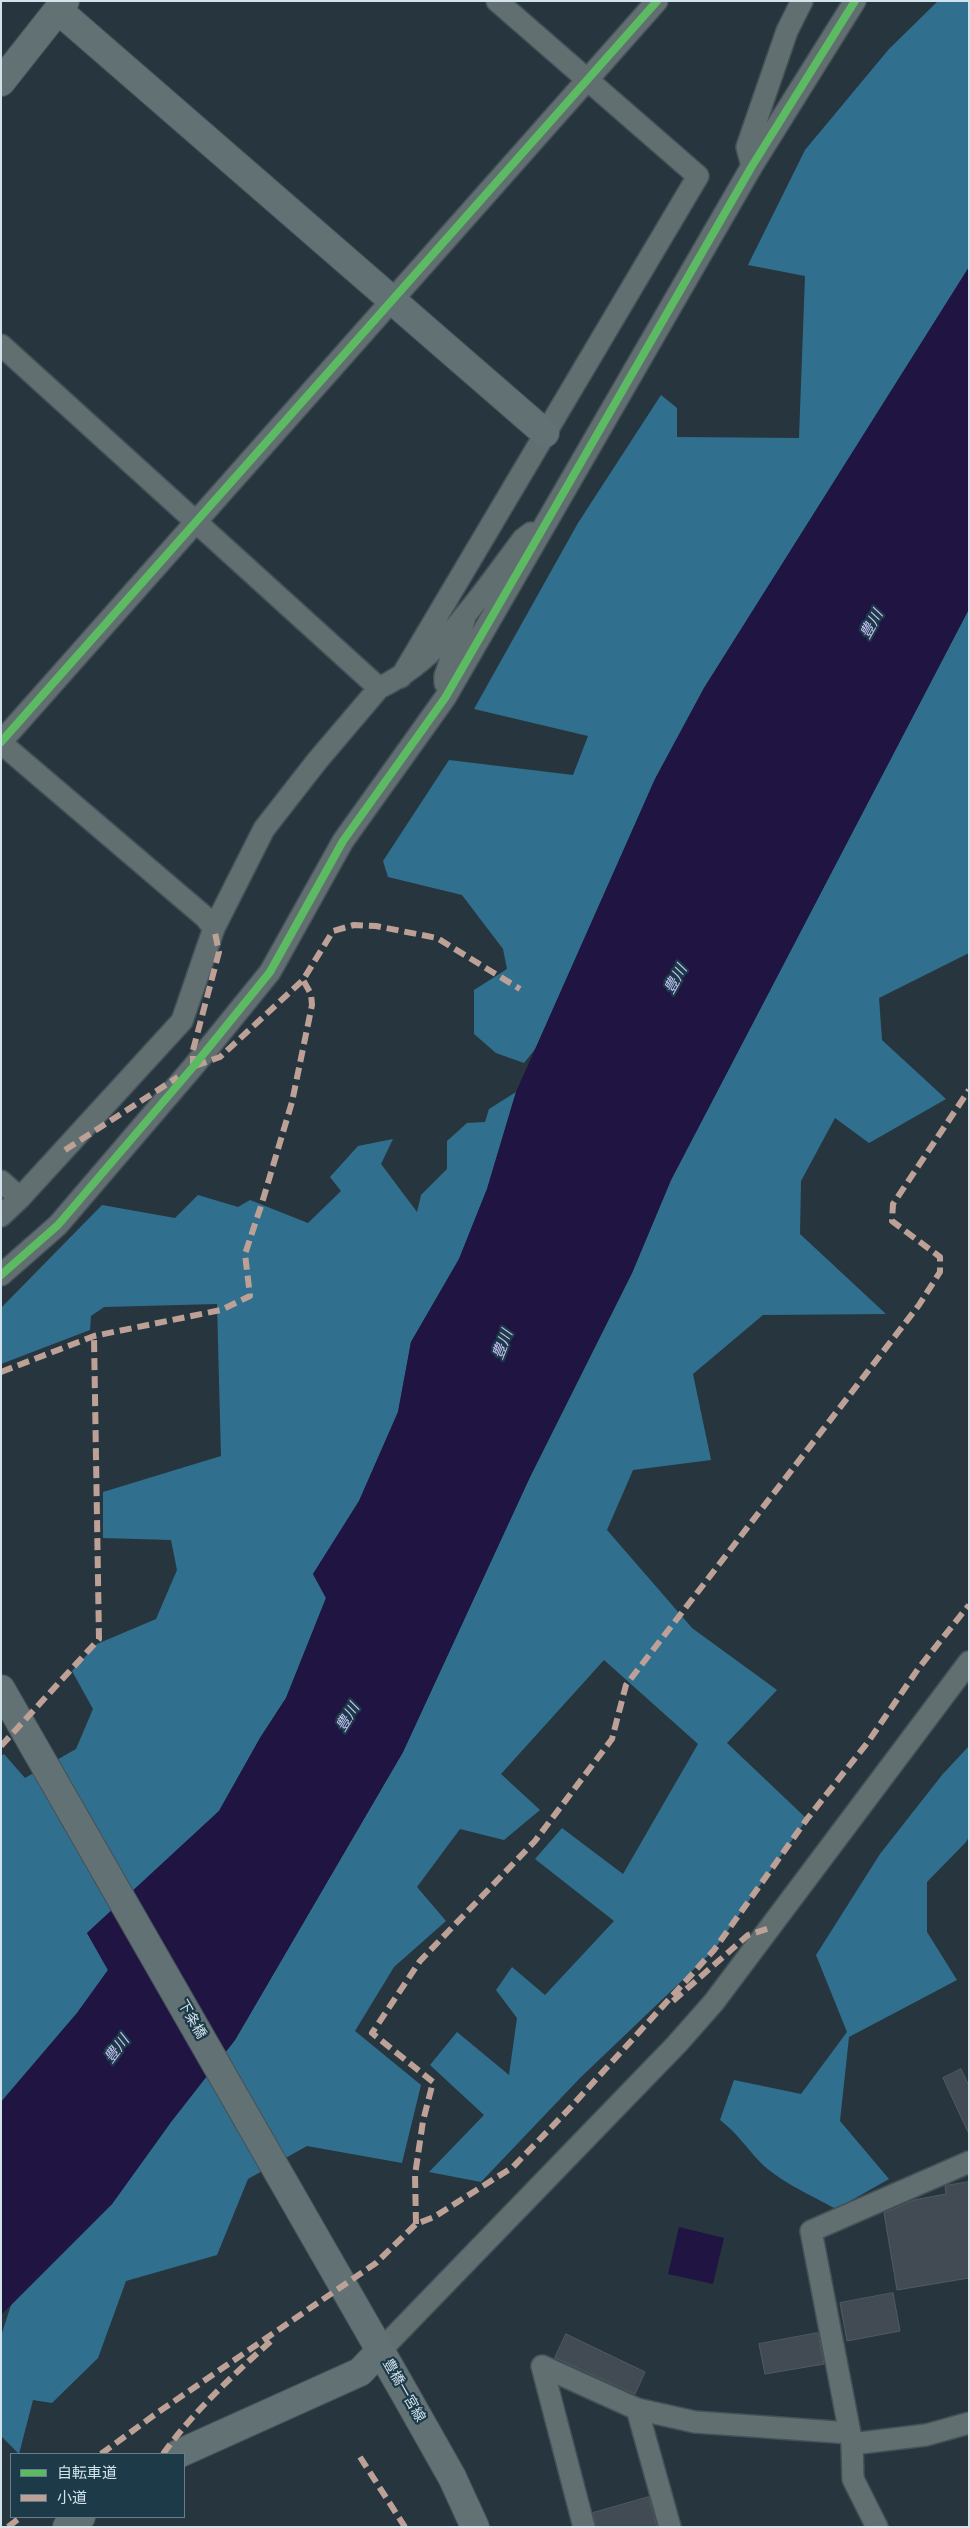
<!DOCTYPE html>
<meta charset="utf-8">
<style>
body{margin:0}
#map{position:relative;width:970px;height:2528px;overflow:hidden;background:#27363e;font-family:"Source Sans 3","Noto Sans JP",sans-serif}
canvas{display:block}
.frame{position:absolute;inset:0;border:2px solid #d2e3ec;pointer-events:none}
.legend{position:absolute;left:10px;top:2453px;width:175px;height:65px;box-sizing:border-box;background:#1d3a48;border:1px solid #657e8a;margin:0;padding:6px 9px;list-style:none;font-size:15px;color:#d2e3ec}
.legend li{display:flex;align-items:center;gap:10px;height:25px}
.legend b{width:25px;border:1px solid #657e8a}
</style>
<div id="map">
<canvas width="970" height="2528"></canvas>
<div class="frame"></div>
<ul class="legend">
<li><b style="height:6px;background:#5cba63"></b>自転車道</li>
<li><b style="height:6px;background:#bda197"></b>小道</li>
</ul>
</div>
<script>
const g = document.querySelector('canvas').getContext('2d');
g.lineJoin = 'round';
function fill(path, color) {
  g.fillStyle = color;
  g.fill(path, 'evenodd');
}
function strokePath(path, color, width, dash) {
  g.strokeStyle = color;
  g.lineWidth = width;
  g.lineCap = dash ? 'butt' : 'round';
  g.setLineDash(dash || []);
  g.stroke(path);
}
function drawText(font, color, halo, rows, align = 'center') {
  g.font = font + ' "Source Sans 3","Noto Sans JP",sans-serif';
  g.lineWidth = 4.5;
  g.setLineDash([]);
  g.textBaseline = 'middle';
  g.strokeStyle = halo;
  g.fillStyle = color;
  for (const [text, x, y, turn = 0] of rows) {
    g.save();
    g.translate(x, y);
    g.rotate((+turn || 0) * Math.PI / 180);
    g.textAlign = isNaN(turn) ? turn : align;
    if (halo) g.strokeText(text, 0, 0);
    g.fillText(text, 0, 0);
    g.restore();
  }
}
fill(new Path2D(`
 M938 1H969V267L704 688 655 779 536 1048 524 1063 496 1053 474 1034V990L507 969 503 949 462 895 388 877 383 861 449 760 573 775 588 736 474 709 578 523 661 395 677 408V437L799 438 805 276 748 265 805 150 889 49Z
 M969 609V953L879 998 882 1040 946 1099 869 1143 835 1118 801 1181 800 1234 886 1314 763 1315 693 1374 711 1460 633 1470 607 1530 692 1628 777 1690 727 1743 807 1819 714 1950 580 2078 481 2182 429 2172 484 2115 430 2065 457 2032 509 2075 517 2018 496 1990 512 1967 545 1995 614 1921 535 1859 562 1828 623 1874 698 1744 604 1660 501 1774 540 1810 504 1840 460 1829 417 1887 446 1921 394 1967 355 2031 421 2085 402 2163 307 2146 248 2179 217 2255 126 2281 98 2358 52 2403 33 2400 19 2454 1 2436V2336L11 2305 112 2204 171 2122 235 2040 403 1752 530 1477 632 1273 671 1180Z
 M516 1092 487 1189 459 1259 411 1342 398 1412 359 1501 313 1574 326 1598 286 1698 260 1738 219 1811 87 1933 108 1970 77 2013 1 2102V1756L4 1754 25 1778 76 1749 93 1709 72 1671 97 1644 156 1619 177 1570 171 1540 103 1538V1492L221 1456 217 1304 104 1307 91 1316 90 1330 1 1364V1308L102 1205 175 1218 198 1195 238 1207 250 1200 308 1223 341 1191 330 1177 358 1146 393 1139 381 1164 417 1212 421 1195 447 1169V1141L467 1123 485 1122 489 1109Z
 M969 1746V1837L966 1842 927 1882V1932L957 1980 849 2037 840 2121 889 2179 836 2209C811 2195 780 2182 760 2162 746 2147 736 2132 720 2120L734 2080 801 2094 847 2032 816 1955 880 1854 942 1775Z`), '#30708e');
fill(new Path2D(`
 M969 267V609L671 1180 632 1273 530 1477 403 1752 235 2040 171 2122 112 2204 1 2315V2102L77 2013 108 1970 87 1933 219 1811 260 1738 286 1698 326 1598 313 1574 359 1501 398 1412 411 1342 459 1259 487 1189 516 1092 655 779 704 688Z
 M679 2227 724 2238 713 2284 668 2274Z`), '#1f1442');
const building = new Path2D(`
 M961 2069 969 2086V2134L943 2078Z
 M969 2182V2278L897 2290 884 2213 914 2200 946 2194 945 2186Z
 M893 2293 900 2331 847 2341 840 2303Z
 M818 2333 824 2364 765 2374 759 2344Z
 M566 2334 645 2372 635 2394 555 2358Z
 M649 2497 657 2527H596L593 2513Z`);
fill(building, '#424b53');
strokePath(building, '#515a63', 1);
const street = new Path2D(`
 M752 166 747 147 787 31 802 1
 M1 345 379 688C443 657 481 594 523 539L531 533
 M401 677 698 176 497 1
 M445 683V676L464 621
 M1 742 657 1
 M1 743 205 917 214 928
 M1 1181 20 1198 182 1021 214 928 264 829 317 761 379 688
 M1 1216 20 1198
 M1 1275 58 1225 193 1067 270 972 343 841 445 698 752 166 855 1
 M380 2351 677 2044 714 2002 969 1662
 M637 2409 670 2527
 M852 2444 926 2435 969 2423
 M584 2527 542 2366 637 2409 695 2422 850 2433
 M877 2527 853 2479 852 2444 811 2231 969 2162`);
const secondary = new Path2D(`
 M58 10 545 433
 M1 82 65 1
 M1 1689 400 2385 452 2477 475 2527
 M178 2454 360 2372 380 2351
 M67 2527 81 2517`);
strokePath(street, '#445158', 24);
strokePath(secondary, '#445158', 30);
strokePath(street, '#626f71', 21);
strokePath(secondary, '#627174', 28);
strokePath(new Path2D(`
 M195 1066 220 1057 303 980 333 931 354 925 376 926 437 938 520 989
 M193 1068V1050L219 952 214 928
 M65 1150 178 1077
 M1 1372 94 1336 221 1310 250 1296 245 1254 262 1203 292 1102 312 1005 311 994 303 980
 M1 1746 99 1639 94 1336
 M673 2001 748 1935 770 1928
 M416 2224 415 2175 423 2121 433 2082 372 2033 420 1961 535 1841 612 1739 626 1685 919 1305 940 1272V1257L892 1221 893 1204 969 1090
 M101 2454 157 2413 376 2263 416 2224 434 2217 513 2167 569 2109 714 1950 807 1819 868 1742 918 1669 969 1605
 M163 2454C193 2412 232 2376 271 2341
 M360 2457 405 2527
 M8 2527 21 2517`), '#bda197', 6, [12, 6]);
strokePath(new Path2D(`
 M1 742 657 1
 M1 1275 58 1225 193 1067 270 972 343 841 445 698 752 166 855 1`), '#5cba63', 8);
drawText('14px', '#d2e3ec', '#1d3a48', [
 ["下条橋",191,2020,60],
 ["豊橋一宮線",403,2391,60]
]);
drawText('italic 15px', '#c8c2f5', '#1d3a48', [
 ["豊川",873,625,-61],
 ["豊川",677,980,-61],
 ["豊川",504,1345,-69],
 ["豊川",349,1718,-59],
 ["豊川",118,2050,-53]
]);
</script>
